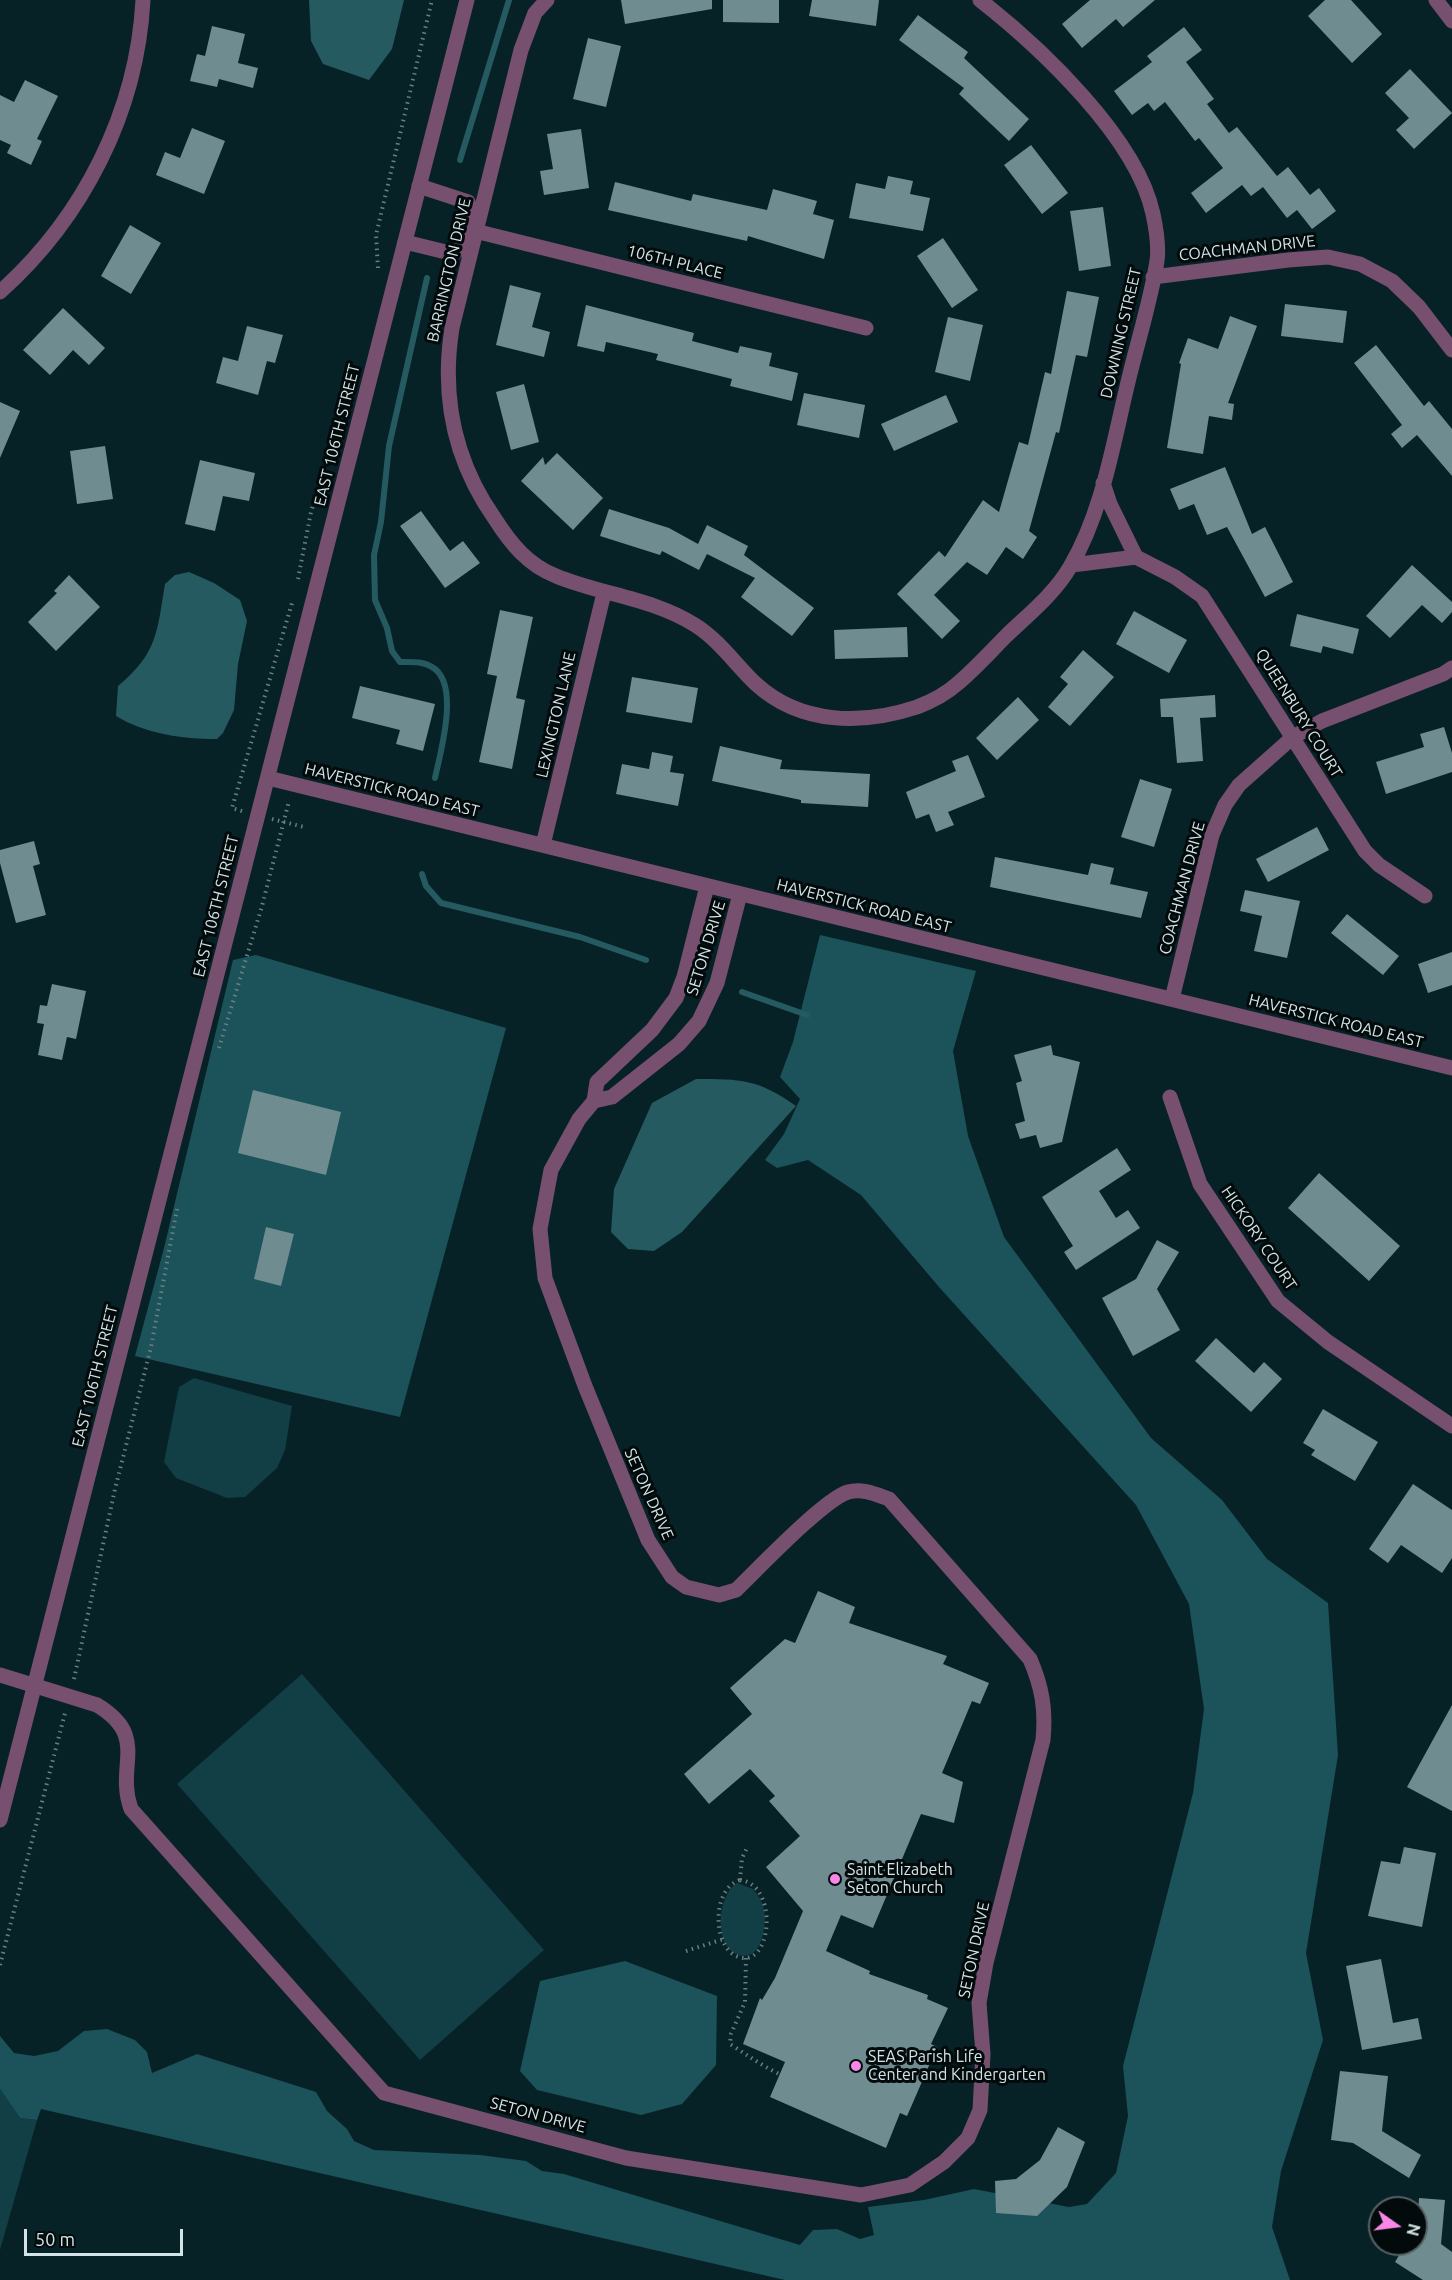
<!DOCTYPE html>
<style>
body{margin:0}
#map{position:relative;width:1452px;height:2280px;overflow:hidden;background:#072226;font-family:Ubuntu,sans-serif}
canvas{display:block}
.north{position:absolute;left:1368px;top:2196px;width:60px;height:60px;box-sizing:border-box;background:#020a0b;border:2px solid #566163;border-radius:50%;rotate:104deg;font-size:16px;font-weight:700;line-height:24px;text-align:center;color:#d4e4e6}
.north::after{content:'';display:block;margin:auto;width:21px;height:27px;background:#fa87e6;clip-path:polygon(50% 0,100% 100%,50% 72%,0 100%)}
.scale{position:absolute;left:24px;top:2229px;width:159px;height:27px;box-sizing:border-box;border:3px solid #d4e4e6;border-top:0;padding-left:8px;font-size:18px;line-height:21px;white-space:nowrap;color:#d4e4e6;-webkit-text-stroke:4px #020a0b;paint-order:stroke}
</style>
<div id="map">
<canvas width="1452" height="2280"></canvas>
<div class="north">N</div>
<div class="scale">50 m</div>
</div>
<script>
const g = document.querySelector('canvas').getContext('2d');
g.lineJoin = 'round';
function fill(path, color) {
  g.fillStyle = color;
  g.fill(path, 'evenodd');
}
function strokePath(path, color, width, dash) {
  g.strokeStyle = color;
  g.lineWidth = width;
  g.lineCap = dash ? 'butt' : 'round';
  g.setLineDash(dash || []);
  g.stroke(path);
}
function drawText(font, color, halo, rows, align = 'center') {
  g.font = font + ' Ubuntu,sans-serif';
  g.lineWidth = 6;
  g.setLineDash([]);
  g.textBaseline = 'middle';
  g.strokeStyle = halo;
  g.fillStyle = color;
  for (const [text, x, y, turn = 0] of rows) {
    g.save();
    g.translate(x, y);
    g.rotate((+turn || 0) * Math.PI / 180);
    g.textAlign = isNaN(turn) ? turn : align;
    if (halo) g.strokeText(text, 0, 0);
    g.fillText(text, 0, 0);
    g.restore();
  }
}
fill(new Path2D(`
 M194 1378 292 1406 285 1450 277 1468 245 1497 227 1498 176 1478 164 1462 179 1387Z
 M302 1674 544 1950 420 2060 177 1784Z
 M737 1883 753 1889C758 1895 762 1901 764 1909 767 1924 762 1962 739 1955 713 1947 717 1896 737 1883Z
 M0 2089 20 2118 37 2120 0 2250Z`), '#113f45');
fill(new Path2D(`
 M820 935 976 971 953 1051 968 1136 1004 1237 1151 1438 1222 1500 1267 1559 1328 1603 1338 1755 1306 1953 1323 2040 1281 2171 1272 2227 1290 2280H785L41 2109 37 2120 20 2118 0 2089V2036L14 2053 34 2056 58 2051 84 2031 107 2029 135 2040 147 2052 152 2073 197 2054 316 2092 327 2111 347 2129 354 2141 374 2150 480 2155 526 2161 542 2171 564 2174 800 2245 813 2230 837 2229 860 2239 874 2235 868 2207 924 2200 974 2189 1069 2207 1087 2204 1116 2173 1128 2116 1123 2066 1193 1793 1204 1709 1189 1604 1136 1505 939 1287 861 1195 808 1160 777 1168 765 1160 784 1134 800 1099 780 1077 793 1042Z
 M256 955 506 1028 400 1417 135 1356 164 1248 233 960Z
 M625 1961 717 1996 716 2065 682 2104 641 2115 537 2090 520 2071 540 1981Z`), '#1c5259');
fill(new Path2D(`
 M309 0H404L392 49 369 80 323 64 311 41Z
 M189 572 214 583 240 600 247 621 238 664 234 710 223 733 217 739C182 739 146 734 116 716L118 686C158 653 157 631 165 584L175 575Z
 M696 1079C741 1079 758 1079 796 1106L682 1232 654 1251 628 1249 611 1232 614 1189 652 1103Z`), '#255a61');
strokePath(new Path2D(`
 M460 160 509 0
 M427 278 389 446 381 522 374 555 375 600 387 628 392 651 400 662C411 662 423 661 432 667 461 683 440 754 435 778
 M422 874 426 886 441 903 580 937 646 960
 M742 992 807 1015`), '#255a61', 6);
fill(new Path2D(`
 M621 0H712V9L625 24Z
 M723 0H779V23L723 22Z
 M812 0H879L876 26 809 16Z
 M1090 0H1155L1123 27 1116 19 1082 48 1062 24Z
 M1325 0H1351L1382 34 1352 63 1308 16Z
 M918 15 968 52 964 58 1029 119 1009 141 959 94 964 88 899 40Z
 M212 26 245 34 238 63 258 68 253 88 219 79 217 87 190 81 197 54 205 56Z
 M1184 27 1202 50 1186 62 1214 99 1207 104 1229 133 1237 127 1277 176 1288 167 1310 195 1319 188 1336 211 1312 229 1297 210 1287 218 1263 187 1251 196 1242 185 1206 213 1191 193 1223 168 1199 138 1195 141 1165 102 1154 111 1148 103 1132 115 1114 91 1152 62 1147 56Z
 M588 38 621 46 606 107 573 99Z
 M1410 69 1452 113 1414 149 1396 130 1409 118 1385 93Z
 M25 80 58 96 37 139 42 141 31 165 7 153 11 145 0 140V95L14 102Z
 M192 128 225 141 204 194 156 175 165 152 180 158Z
 M581 129 589 188 544 195 540 171 553 169 547 134Z
 M1031 145 1068 193 1042 214 1004 165Z
 M888 176 913 181 910 194 930 198 923 231 849 218 856 183 885 189Z
 M615 182 691 201 693 194 767 210 773 189 817 201 813 214 834 220 824 259 748 236 747 241 608 210Z
 M1103 207 1111 266 1079 271 1070 211Z
 M130 225 161 243 131 294 101 276Z
 M943 238 978 290 952 308 917 256Z
 M510 285 541 293 532 327 550 332 544 357 496 345Z
 M1067 291 1099 297 1087 357 1076 355 1059 433 1056 432 1029 531 1037 537 1023 559 1006 547 987 575 967 562 934 595 960 621 942 639 897 594 939 551 945 557 983 500 999 512 1019 442 1028 445 1045 372 1051 374Z
 M1285 304 1347 311 1343 343 1281 336Z
 M586 305 694 333 692 341 738 353 740 346 772 353 769 366 798 373 792 401 730 386 732 379 656 360 658 354 606 342 604 352 577 346Z
 M63 308 105 348 89 365 73 350 50 375 23 350Z
 M1230 316 1257 326 1228 403 1234 404 1232 420 1209 416 1203 454 1167 448 1181 364 1179 363 1188 338 1218 349Z
 M948 317 983 325 970 381 935 372Z
 M247 326 283 335 275 363 267 361 258 395 216 383 223 357 238 361Z
 M1376 345 1424 406 1429 401 1452 429V476L1417 435 1402 448 1391 434 1402 425 1354 363Z
 M524 384 539 442 511 450 496 392Z
 M804 393 865 405 859 438 797 425Z
 M946 395 958 422 894 451 881 424Z
 M0 402 20 411 0 458Z
 M105 446 113 499 77 504 70 451Z
 M557 453 603 498 573 530 521 481 543 457 545 465Z
 M200 460 255 473 249 501 223 496 215 531 185 524Z
 M1225 467 1252 534 1265 527 1293 582 1265 597 1227 527 1207 535 1194 504 1179 510 1170 489Z
 M609 509 669 528 698 544 707 525 748 546 744 555 814 608 792 636 741 597 755 578 707 554 699 570 662 551 660 555 600 536Z
 M421 511 450 551 463 541 480 563 445 588 400 526Z
 M1412 565 1452 602V612L1442 623 1422 605 1390 638 1366 616Z
 M69 575 100 607 56 651 28 622 57 593 54 591Z
 M500 610 533 617 516 698 525 700 512 769 479 762 497 676 487 674Z
 M1134 611 1187 640 1169 673 1116 644Z
 M1297 614 1359 629 1353 654 1323 646 1321 653 1290 646Z
 M907 627 908 657 835 659 834 630Z
 M1083 650 1114 677 1070 726 1048 707 1068 684 1060 677Z
 M632 677 698 688 692 723 626 712Z
 M360 686 435 704 423 751 396 744 400 730 352 718Z
 M1215 695 1216 717 1200 718 1203 761 1177 763 1173 717H1161L1160 699Z
 M1018 697 1039 720 997 760 976 738Z
 M1444 727 1452 753V772L1386 794 1376 762 1424 747 1420 734Z
 M720 746 782 760 780 769 870 774 868 807 801 803V800L712 781Z
 M652 752 673 756 670 772 684 774 678 806 616 794 622 764 649 769Z
 M968 755 985 797 948 812 954 825 936 832 929 814 916 819 906 792 956 771 952 761Z
 M1140 779 1172 789 1154 847 1121 837Z
 M1317 827 1329 850 1268 882 1256 859Z
 M34 841 40 864 33 866 46 915 16 923 0 863V850Z
 M995 857 1088 875 1091 863 1114 868 1110 884 1148 892 1141 918 990 887Z
 M1245 890 1300 901 1287 958 1254 951 1262 916 1240 911Z
 M1347 914 1399 956 1383 975 1331 933Z
 M1452 952V985L1428 993 1418 964Z
 M52 984 86 991 76 1039 67 1037 62 1060 38 1055 44 1024 37 1023 40 1005 47 1006Z
 M1051 1045 1053 1055 1080 1062 1062 1142 1040 1148 1036 1135 1020 1139 1015 1124 1025 1121 1016 1083 1022 1081 1014 1055Z
 M253 1090 341 1112 326 1175 238 1153Z
 M1117 1148 1131 1170 1099 1191 1116 1218 1128 1210 1140 1228 1076 1270 1064 1252 1073 1246 1042 1197Z
 M1319 1173 1400 1246 1369 1281 1288 1208Z
 M266 1227 294 1234 281 1286 254 1279Z
 M1157 1240 1179 1252 1157 1289 1180 1330 1133 1356 1102 1298 1136 1279Z
 M1216 1338 1254 1373 1264 1362 1282 1379 1251 1412 1195 1361Z
 M1323 1409 1378 1442 1355 1481 1311 1455 1315 1450 1303 1443Z
 M1413 1484 1452 1510V1558L1442 1573 1401 1545 1388 1563 1369 1549Z
 M818 1591 855 1607 849 1623 947 1656 943 1664 989 1683 980 1704 972 1701 942 1773 963 1782 954 1823 921 1814 873 1928 841 1915 826 1951 870 1971 869 1974 928 1995 927 1999 948 2008 931 2044 937 2047 911 2107 907 2116 900 2113 886 2148 770 2097 785 2062 743 2044 760 1998 762 2000 775 1978 803 1911 766 1867 800 1836 769 1801 775 1796 750 1769 709 1804 684 1774 752 1714 730 1688 785 1639 795 1643Z
 M1452 1705V1811L1407 1787Z
 M1404 1847 1436 1853 1422 1927 1368 1916 1381 1861 1400 1864Z
 M1381 1959 1393 2023 1418 2018 1422 2039 1362 2050 1346 1966Z
 M1340 2071 1388 2076 1382 2131 1421 2155 1409 2178 1353 2143 1331 2140Z
 M1058 2127 1085 2142 1067 2187 1037 2216 996 2213 995 2181 1016 2179 1040 2160Z
 M1419 2198 1445 2200 1441 2244 1452 2252V2280H1423L1395 2262 1406 2244H1416Z`), '#6f8c90');
strokePath(new Path2D(`
 M378 268 376 235 432 0
 M298 579 311 512 339 418
 M242 811 232 808 292 603
 M272 819 304 827
 M219 1048 262 906 289 801
 M74 1679 115 1489 151 1347 177 1209
 M740 1880C777 1884 773 1961 743 1958 713 1955 709 1890 740 1880Z
 M740 1880 742 1858 748 1846
 M686 1951 724 1939
 M746 1958 745 2002 731 2034 730 2044C747 2055 761 2065 779 2074
 M0 1965 65 1713`), '#697f82', 4, [1.5, 4.5]);
strokePath(new Path2D(`
 M547 0 535 13 521 50 452 328C441 397 455 462 495 519 511 544 528 565 556 576 602 595 652 598 695 625 719 640 736 665 756 684 801 725 863 725 917 707 930 702 947 693 957 684 975 669 991 651 1007 635 1029 614 1055 593 1070 567 1104 510 1114 437 1130 374 1139 337 1151 299 1157 261 1159 247 1156 228 1153 214 1137 138 1040 47 980 0
 M1436 0 1452 21
 M419 186 468 202 475 228
 M475 231 866 328
 M405 242 454 254 473 233
 M1153 277 1288 260 1328 257 1360 264 1392 281 1419 307 1452 350
 M0 292C83 218 137 112 143 0
 M1103 483 1110 504 1136 557
 M1072 565 1136 557 1175 577 1202 596 1365 851 1379 865 1425 896
 M268 778 1452 1068
 M543 845 604 593
 M1172 999 1212 835 1225 805 1239 785 1293 737 1322 721 1443 674 1452 668
 M1170 1097 1200 1184 1278 1301 1328 1342 1452 1426
 M594 1101 612 1097 679 1044 699 1021 717 983 740 894
 M0 1675 97 1705C150 1737 115 1765 131 1809L384 2093 626 2158 861 2195 910 2185 944 2162 968 2138 980 2110 983 2054 979 2003 986 1963 1043 1740C1046 1709 1042 1687 1030 1659L889 1499C875 1494 862 1488 848 1492 823 1500 758 1569 736 1590L719 1595 686 1587 672 1577 648 1540 585 1386 545 1278 540 1229 551 1170 579 1119 594 1101 597 1082 652 1030 676 998 684 977 707 886`), '#77506f', 15);
strokePath(new Path2D(`
 M0 1820 467 0`), '#77506f', 15);
for (const [x, y, r, color] of [
 [835,1879,6,"#fa87e6"],
 [856,2066,6,"#fa87e6"]
]) {
  const dot = new Path2D();
  dot.arc(x, y, r, 0, 2 * Math.PI);
  g.fillStyle = color;
  g.fill(dot);
  strokePath(dot, '#020a0b', 2);
}
drawText('16px', '#d4e4e6', '#020a0b', [
 ["COACHMAN DRIVE",1247,248,-6],
 ["106TH PLACE",675,262,14],
 ["BARRINGTON DRIVE",449,270,-77],
 ["DOWNING STREET",1121,333,-77],
 ["EAST 106TH STREET",337,435,-76],
 ["QUEENBURY COURT",1299,713,58],
 ["LEXINGTON LANE",556,715,-77],
 ["HAVERSTICK ROAD EAST",392,790,14],
 ["COACHMAN DRIVE",1182,888,-75],
 ["EAST 106TH STREET",216,906,-76],
 ["HAVERSTICK ROAD EAST",864,906,14],
 ["SETON DRIVE",706,948,-73],
 ["HAVERSTICK ROAD EAST",1336,1021,14],
 ["HICKORY COURT",1259,1238,56],
 ["EAST 106TH STREET",95,1376,-76],
 ["SETON DRIVE",649,1494,66],
 ["SETON DRIVE",974,1950,-78],
 ["SETON DRIVE",538,2115,15]
]);
drawText('16px', '#d4e4e6', '#020a0b', [
 ["Saint Elizabeth",847,1870],
 ["Seton Church",847,1888],
 ["SEAS Parish Life",868,2057],
 ["Center and Kindergarten",868,2075]
], 'left');
</script>
